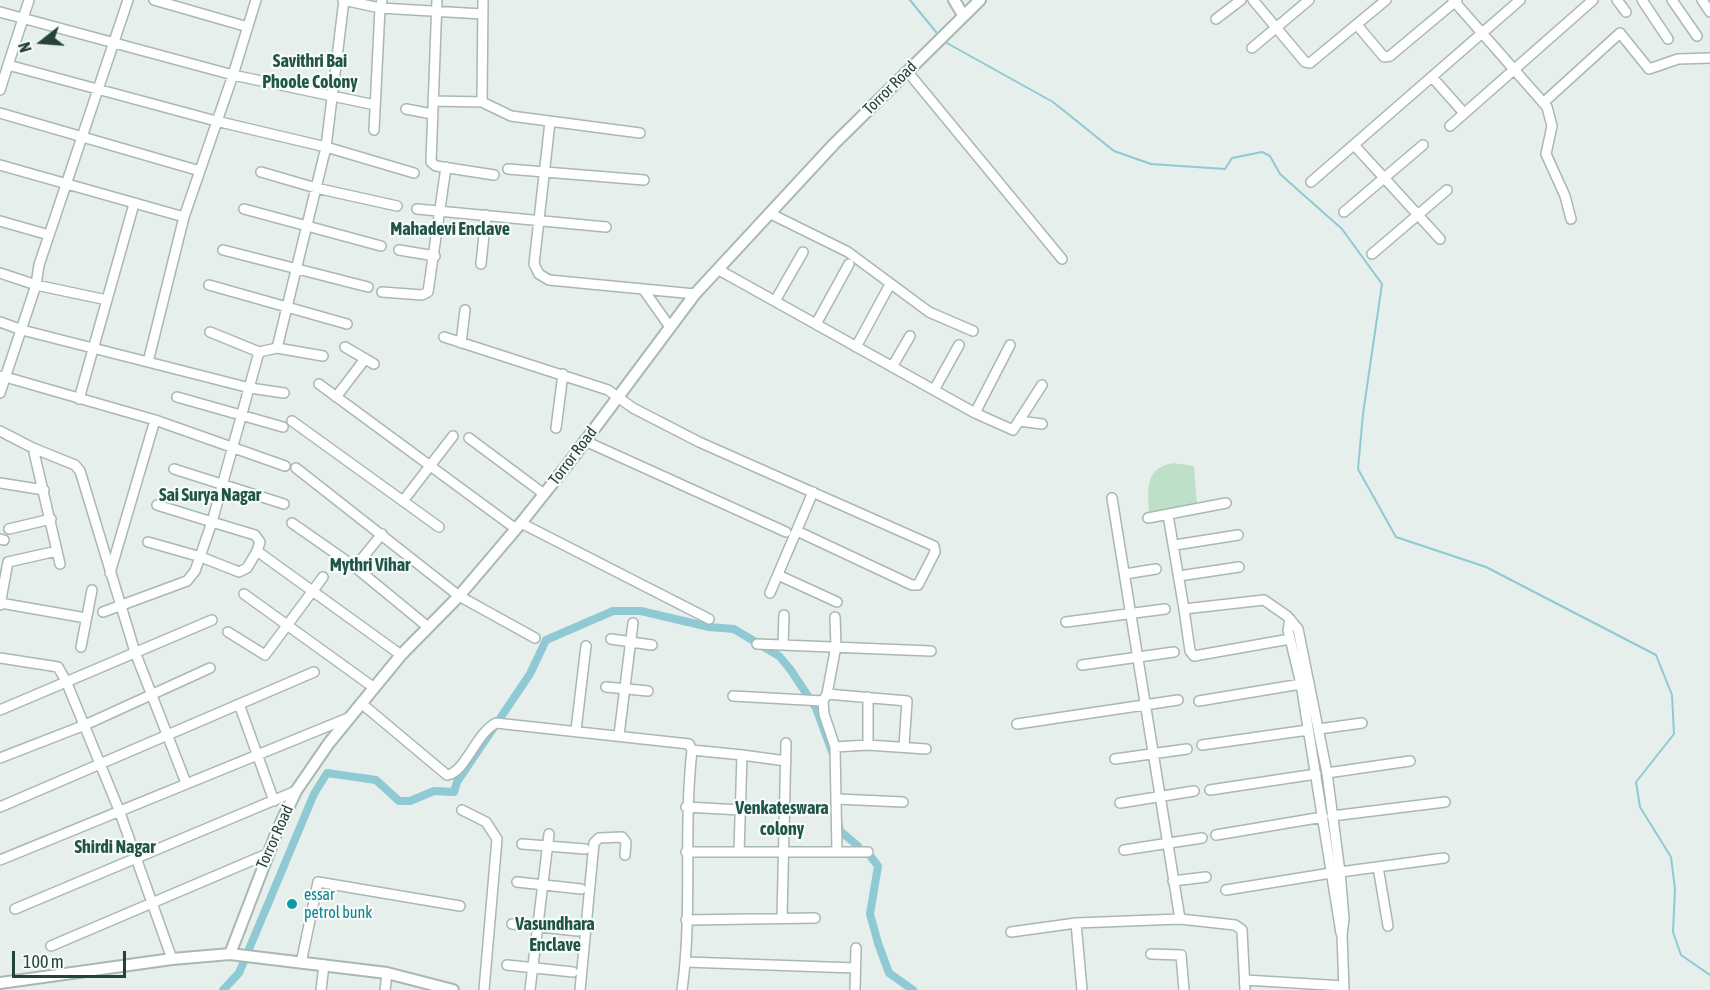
<!DOCTYPE html>
<style>
body{margin:0}
#map{position:relative;width:1710px;height:990px;overflow:hidden;background:#e6efeb;font-family:"Asap Condensed",sans-serif}
canvas{display:block}
.north{position:absolute;left:12px;top:12px;width:60px;height:60px;-webkit-text-stroke:4px #f7fbf9;paint-order:stroke;rotate:253deg;font-size:16px;font-weight:700;line-height:24px;text-align:center;color:#24423a}
.north::after{content:'';display:block;margin:auto;width:21px;height:27px;background:#24423a;clip-path:polygon(50% 0,100% 100%,50% 72%,0 100%)}
.scale{position:absolute;left:12px;top:951px;width:114px;height:27px;box-sizing:border-box;border:3px solid #24423a;border-top:0;padding-left:8px;font-size:18px;line-height:21px;white-space:nowrap;color:#24423a;-webkit-text-stroke:4px #f7fbf9;paint-order:stroke}
</style>
<div id="map">
<canvas width="1710" height="990"></canvas>
<div class="north">N</div>
<div class="scale">100 m</div>
</div>
<script>
const g = document.querySelector('canvas').getContext('2d');
g.lineJoin = 'round';
function fill(path, color) {
  g.fillStyle = color;
  g.fill(path, 'evenodd');
}
function strokePath(path, color, width, dash) {
  g.strokeStyle = color;
  g.lineWidth = width;
  g.lineCap = dash ? 'butt' : 'round';
  g.setLineDash(dash || []);
  g.stroke(path);
}
function drawText(font, color, halo, rows, align = 'center') {
  g.font = font + ' "Asap Condensed",sans-serif';
  g.lineWidth = 4.5;
  g.setLineDash([]);
  g.textBaseline = 'middle';
  g.strokeStyle = halo;
  g.fillStyle = color;
  for (const [text, x, y, turn = 0] of rows) {
    g.save();
    g.translate(x, y);
    g.rotate((+turn || 0) * Math.PI / 180);
    g.textAlign = isNaN(turn) ? turn : align;
    if (halo) g.strokeText(text, 0, 0);
    g.fillText(text, 0, 0);
    g.restore();
  }
}
fill(new Path2D(`
 M1173 463 1194 466 1197 504 1149 514C1148 490 1144 468 1173 463Z`), '#bfe0c8');
strokePath(new Path2D(`
 M910 0 936 32
 M945 42 1053 102 1114 151 1151 164 1225 169 1232 158 1262 152 1270 156 1280 174 1342 229 1382 284 1363 414 1358 469 1396 537 1486 567 1656 655 1672 695 1674 734 1636 782 1640 807 1671 857 1675 889 1673 932 1681 955 1710 975`), '#8ec9d4', 2);
strokePath(new Path2D(`
 M838 822 840 831 858 846
 M871 857 878 866 870 914 878 943 889 973 913 990
 M223 990 239 973 314 794 327 773 376 780 399 801H410L434 791 454 792 457 782 530 674 546 640 613 611H641L709 627 734 629 779 656 790 669 816 708 833 754`), '#8ec9d4', 8);
const minor = new Path2D(`
 M154 0 248 27
 M343 0 380 8 374 130
 M382 0 380 8 482 14
 M437 0 431 162 436 166 494 175
 M1253 0 1305 62 1310 63 1386 0
 M1453 0 1547 107 1552 126 1546 154 1565 196 1571 219
 M1617 0 1626 12
 M1642 0 1668 39
 M1672 0 1697 36
 M1702 0 1710 12
 M0 12 233 75 375 105
 M1216 19 1241 0
 M1357 25 1384 57 1390 56 1457 0
 M1252 48 1309 0
 M8 65 216 121 326 147 414 173
 M907 71 1062 259
 M1432 77 1464 113
 M0 90 29 0
 M434 101 482 102 511 116 640 133
 M482 102 483 0
 M1543 103 1620 33 1649 69 1678 59 1710 58
 M406 109 432 114
 M0 113 200 171
 M550 122 534 264 539 274 549 280 695 294
 M1450 126 1593 0
 M1354 145 1440 239
 M0 165 184 217
 M508 169 644 180
 M261 172 316 188 397 206
 M1311 182 1520 0
 M244 209 381 246
 M417 209 606 227
 M1344 212 1423 145
 M769 213 848 252 929 312 973 331
 M0 221 49 235
 M223 250 368 287
 M399 250 435 256
 M1372 254 1447 190
 M481 264 486 215
 M719 270 975 413 1013 430 1042 385
 M0 273 36 285 107 300
 M209 285 347 324
 M643 289 670 327
 M382 292 422 295 428 292 446 167
 M775 301 803 252
 M0 322 22 330 250 388 284 393
 M816 324 849 264
 M210 332 259 352 277 348 326 147 344 0
 M444 337 608 390 633 408 699 442 934 546 935 552 918 585H912L797 531
 M461 343 465 310
 M345 347 374 364
 M856 347 888 288
 M277 348 323 356
 M259 352 212 522 255 535 260 542 257 551 401 655
 M148 362 184 217 233 75 256 0
 M892 367 910 336
 M2 376 155 420 285 466
 M319 384 516 529
 M934 390 959 345
 M0 393 36 285 39 265 128 0
 M177 397 283 427
 M336 397 365 359
 M79 399 134 204
 M975 413 1010 345
 M292 421 439 527
 M1019 421 1042 424
 M556 428 563 374
 M0 431 33 448 75 465 80 471 135 652 186 783
 M469 438 544 494
 M585 441 786 532
 M33 448 60 564
 M296 468 459 596 535 638
 M174 469 284 504
 M0 483 44 490
 M1112 498 1180 919 1235 925 1242 930 1245 990
 M403 501 453 436
 M1168 515 1184 609 1264 600 1287 616 1298 629 1327 773 1340 872 1344 919 1342 935 1344 990
 M1148 518 1226 503
 M292 523 355 567 428 627
 M521 523 709 619
 M9 529 51 519
 M0 539 4 540
 M148 542 201 557 239 572 247 568 257 551
 M1175 545 1238 535
 M355 567 382 534
 M110 573 155 420
 M1125 574 1156 569
 M778 575 837 602
 M1179 576 1239 567
 M770 593 813 492
 M244 594 373 687
 M0 603 86 618
 M0 605 8 562 57 551
 M1184 609 1190 651 1194 656 1290 639
 M103 612 187 581 195 571 212 522 157 505
 M835 617 836 646 827 694 823 701 824 714 835 747 837 852
 M1290 619 1288 630 1301 684 1341 933
 M1066 622 1165 609
 M228 632 265 655 323 577
 M611 639 652 645
 M757 644 931 651
 M783 645 784 615
 M81 647 92 590
 M0 658 58 667 66 681 119 810 172 959
 M1082 665 1174 652
 M606 687 648 691
 M827 694 907 701 904 746
 M733 696 823 701
 M868 697V745
 M1199 701 1301 684
 M361 703 447 775C465 773 476 733 496 723L689 744 692 750C683 830 693 911 682 990
 M239 704 274 801
 M0 710 212 620
 M1017 724 1178 700
 M1319 729 1362 723
 M576 730 586 646
 M619 735 633 623
 M1202 745 1308 730
 M835 747 868 745 926 749
 M692 750 742 755
 M0 758 85 725 210 668
 M1115 759 1187 749
 M1327 773 1410 761
 M1210 790 1316 774
 M837 799 903 802
 M1120 803 1194 791
 M0 807 314 672
 M686 807 741 810
 M462 810 486 822 497 839 484 990
 M1332 816 1445 802
 M1216 835 1323 817
 M522 844 585 849
 M1124 850 1202 838
 M686 852H868
 M739 852 742 755 786 761
 M0 860 348 718
 M1378 867 1388 926
 M1340 872 1444 858
 M1173 881 1206 877
 M517 882 581 889
 M1226 890 1331 873
 M15 909 296 791
 M782 918 786 743
 M686 920 815 918
 M1076 923 1082 990
 M512 924 578 931
 M1011 932 1076 923 1180 919
 M51 946 267 854
 M1151 954 1181 955 1184 990
 M686 962 855 968
 M301 963 318 882 460 906
 M507 965 573 972
 M1245 980 1344 986
 M321 990 324 965
 M385 990 387 973
 M530 990 549 834
 M580 990 594 843 599 838 622 837 626 842 625 855
 M855 990 856 948`);
const tertiary = new Path2D(`
 M954 0 963 15
 M230 954 278 829 296 791 329 743 401 655 459 596 521 523 568 464 695 294 834 144 980 0
 M0 983 172 959 230 954 387 973 453 990`);
strokePath(minor, '#a8b8b2', 12);
strokePath(tertiary, '#a8b8b2', 14);
strokePath(minor, '#fff', 9);
strokePath(tertiary, '#fff', 10);
for (const [x, y, r, color] of [
 [292,904,6,"#0f9aa8"]
]) {
  const dot = new Path2D();
  dot.arc(x, y, r, 0, 2 * Math.PI);
  g.fillStyle = color;
  g.fill(dot);
  strokePath(dot, '#f7fbf9', 2);
}
drawText('16px', '#24423a', '#f7fbf9', [
 ["Torror Road",890,88,-45],
 ["Torror Road",573,456,-53],
 ["Torror Road",275,837,-66]
]);
drawText('16px', '#0d838f', '#f7fbf9', [
 ["essar",304,895],
 ["petrol bunk",304,913]
], 'left');
drawText('bold 18px', '#1f5548', '#f7fbf9', [
 ["Savithri Bai",310,61],
 ["Phoole Colony",310,82],
 ["Mahadevi Enclave",450,229],
 ["Sai Surya Nagar",210,495],
 ["Mythri Vihar",370,565],
 ["Venkateswara",782,808],
 ["colony",782,829],
 ["Shirdi Nagar",115,847],
 ["Vasundhara",555,924],
 ["Enclave",555,945]
]);
</script>
